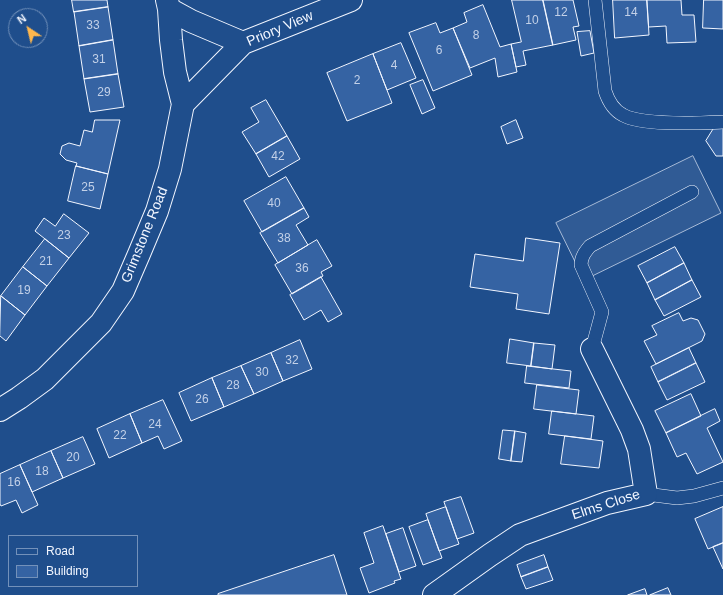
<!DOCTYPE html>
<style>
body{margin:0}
#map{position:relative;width:723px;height:595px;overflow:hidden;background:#1f4e8c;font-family:Arial,sans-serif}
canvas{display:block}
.legend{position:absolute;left:8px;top:535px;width:130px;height:52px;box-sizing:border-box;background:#1f4e8c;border:1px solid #7391ba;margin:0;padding:5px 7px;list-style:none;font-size:12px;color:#f2f6ff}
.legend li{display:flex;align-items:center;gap:8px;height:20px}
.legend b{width:20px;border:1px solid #7391ba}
.north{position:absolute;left:8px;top:8px;width:40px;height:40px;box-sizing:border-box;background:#1f4e8c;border:1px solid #7391ba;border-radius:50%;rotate:325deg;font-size:11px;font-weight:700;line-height:16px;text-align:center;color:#f2f6ff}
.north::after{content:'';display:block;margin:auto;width:14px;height:18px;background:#ffb74d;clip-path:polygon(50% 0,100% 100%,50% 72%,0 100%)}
</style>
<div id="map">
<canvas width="723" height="595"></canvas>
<ul class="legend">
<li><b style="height:5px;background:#1f4e8c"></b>Road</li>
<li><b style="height:11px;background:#3563a3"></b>Building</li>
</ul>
<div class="north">N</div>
</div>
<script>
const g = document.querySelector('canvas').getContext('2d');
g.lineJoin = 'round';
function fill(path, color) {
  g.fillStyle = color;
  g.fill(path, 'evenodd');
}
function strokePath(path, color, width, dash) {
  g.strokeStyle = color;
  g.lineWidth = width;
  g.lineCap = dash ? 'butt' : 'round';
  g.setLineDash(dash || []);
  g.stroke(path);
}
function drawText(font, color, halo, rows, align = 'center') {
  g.font = font + ' Arial,sans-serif';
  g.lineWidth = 3;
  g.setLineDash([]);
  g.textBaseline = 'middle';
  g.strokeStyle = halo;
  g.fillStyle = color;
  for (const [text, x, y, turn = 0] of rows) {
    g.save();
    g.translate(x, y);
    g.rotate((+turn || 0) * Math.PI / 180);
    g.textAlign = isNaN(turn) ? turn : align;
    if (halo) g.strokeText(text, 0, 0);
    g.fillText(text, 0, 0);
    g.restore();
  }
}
const parking = new Path2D(`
 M693 156 721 213 584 280 556 223Z`);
fill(parking, '#305b95');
strokePath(parking, '#a8bbd7', 1);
const building = new Path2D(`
 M72 0H107L108 7 74 12Z
 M512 0H543L553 45 523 51 526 65 516 67 511 44 521 42Z
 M543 0H573L579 26 573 27 576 40 553 45Z
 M613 0H647L649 35 615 38Z
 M647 0H681L682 15H694L696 42 667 43 666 26 649 27Z
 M704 0H723V29L703 28Z
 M483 5 500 47 511 44 517 72 498 77 495 58 470 68 453 28 467 22 464 13Z
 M108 7 113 40 79 46 74 12Z
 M436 23 440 33 453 28 472 75 433 91 409 33Z
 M590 31 594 53 581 56 577 32Z
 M113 40 118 74 84 79 79 46Z
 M401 43 416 78 387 90 373 54Z
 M373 54 392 103 347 121 327 73Z
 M118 74 124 107 90 112 84 79Z
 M423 80 435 108 422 114 410 85Z
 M266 100 287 136 256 154 242 132 259 122 251 108Z
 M95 120H120L108 174 76 166 77 163 66 160 60 154 62 146 69 143 80 146 84 130 92 132Z
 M516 120 523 138 507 144 501 127Z
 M714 128H723V156H716L706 141Z
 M287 136 300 159 269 177 256 154Z
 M76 166 108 174 100 209 68 201Z
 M286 177 304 208 262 232 244 201Z
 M304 208 309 217 296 225 308 245 278 263 260 233Z
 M64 214 89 233 69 258 35 231 44 218 55 226Z
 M526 238 560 243 549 314 516 309 518 294 470 287 475 254 523 261Z
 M45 239 69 258 47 286 23 267Z
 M317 240 332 266 321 272 323 276 292 294 275 265Z
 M675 247 684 263 647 283 638 266Z
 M684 263 692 280 655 300 647 283Z
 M23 267 47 286 25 315 1 296Z
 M321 277 342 314 328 322 321 310 304 320 290 295Z
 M692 280 701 297 664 316 655 300Z
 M1 296 25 315 6 341 0 336Z
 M679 313 683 321 691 318 698 320 705 334 702 341 656 364 644 341 657 335 652 326Z
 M510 339 534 343 531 366 507 363Z
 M300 340 312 369 283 381 271 353Z
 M534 343 555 345 552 369 531 366Z
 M689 348 696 363 658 382 651 367Z
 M271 353 283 381 254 394 241 366Z
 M696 363 705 382 667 400 658 382Z
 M241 366 254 394 224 407 212 378Z
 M527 366 571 371 569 388 525 383Z
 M212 378 224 407 191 421 179 393Z
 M537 385 579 390 576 414 534 409Z
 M691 394 701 416 666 433 655 411Z
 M163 400 182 441 164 449 158 436 142 443 130 414Z
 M715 409 720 421 707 428 723 462 697 474 686 453 677 457 666 433Z
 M552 411 594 416 591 439 549 434Z
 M130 414 142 443 109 458 97 429Z
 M503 430 515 431 511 461 499 459Z
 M515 431 526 433 522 462 511 461Z
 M565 436 603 441 599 468 561 464Z
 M83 437 95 464 63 478 51 451Z
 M51 451 63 478 32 492 20 465Z
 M20 465 38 505 22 513 16 500 1 506 0 504V474Z
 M461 497 474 533 457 539 444 502Z
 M446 507 459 544 439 551 426 514Z
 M723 507V543L708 549 695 519Z
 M428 520 442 558 423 565 409 527Z
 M383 526 401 579 394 581 395 583 369 593 360 568 374 563 364 533Z
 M403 528 416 566 399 572 386 534Z
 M723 543V569L713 547Z
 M334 555 347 595H218V594Z
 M544 555 548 567 521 577 517 565Z
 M548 567 553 580 526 589 521 577Z
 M668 588 671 595H650Z
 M645 589 647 595H628Z`);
fill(building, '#3563a3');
strokePath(building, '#f2f6ff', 1);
const lane = new Path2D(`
 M595 0 605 91C608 100 613 110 623 115 642 126 699 123 723 122
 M592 349 602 312 581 265C581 257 585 252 590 246L692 192
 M646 494 677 498 694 496 723 488`);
const street = new Path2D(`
 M169 9 191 21 243 43
 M183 104 243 43 351 0
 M0 410 19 398 45 379 101 323 123 291 139 254 157 211 170 169 183 104 175 72 171 40 169 9 167 0
 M434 595 490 555 520 535 607 503 646 494 639 449 632 430 592 349`);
strokePath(lane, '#f2f6ff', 14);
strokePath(street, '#f2f6ff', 24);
strokePath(lane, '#1f4e8c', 13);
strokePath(street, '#1f4e8c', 22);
drawText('12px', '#c3d1e8', null, [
 ["12",561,13],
 ["14",631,13],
 ["10",532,21],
 ["33",93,26],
 ["8",476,36],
 ["6",439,51],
 ["31",99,60],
 ["4",394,66],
 ["2",357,81],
 ["29",104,93],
 ["42",278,157],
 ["25",88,188],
 ["40",274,204],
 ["23",64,236],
 ["38",284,239],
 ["21",46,262],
 ["36",302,269],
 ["19",24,291],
 ["32",292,361],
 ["30",262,373],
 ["28",233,386],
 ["26",202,400],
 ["24",155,425],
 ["22",120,436],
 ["20",73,458],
 ["18",42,472],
 ["16",14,483]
]);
drawText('14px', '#f2f6ff', '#1f4e8c', [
 ["Priory View",280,29,-23],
 ["Grimstone Road",145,235,-68],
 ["Elms Close",606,505,-18]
]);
</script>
